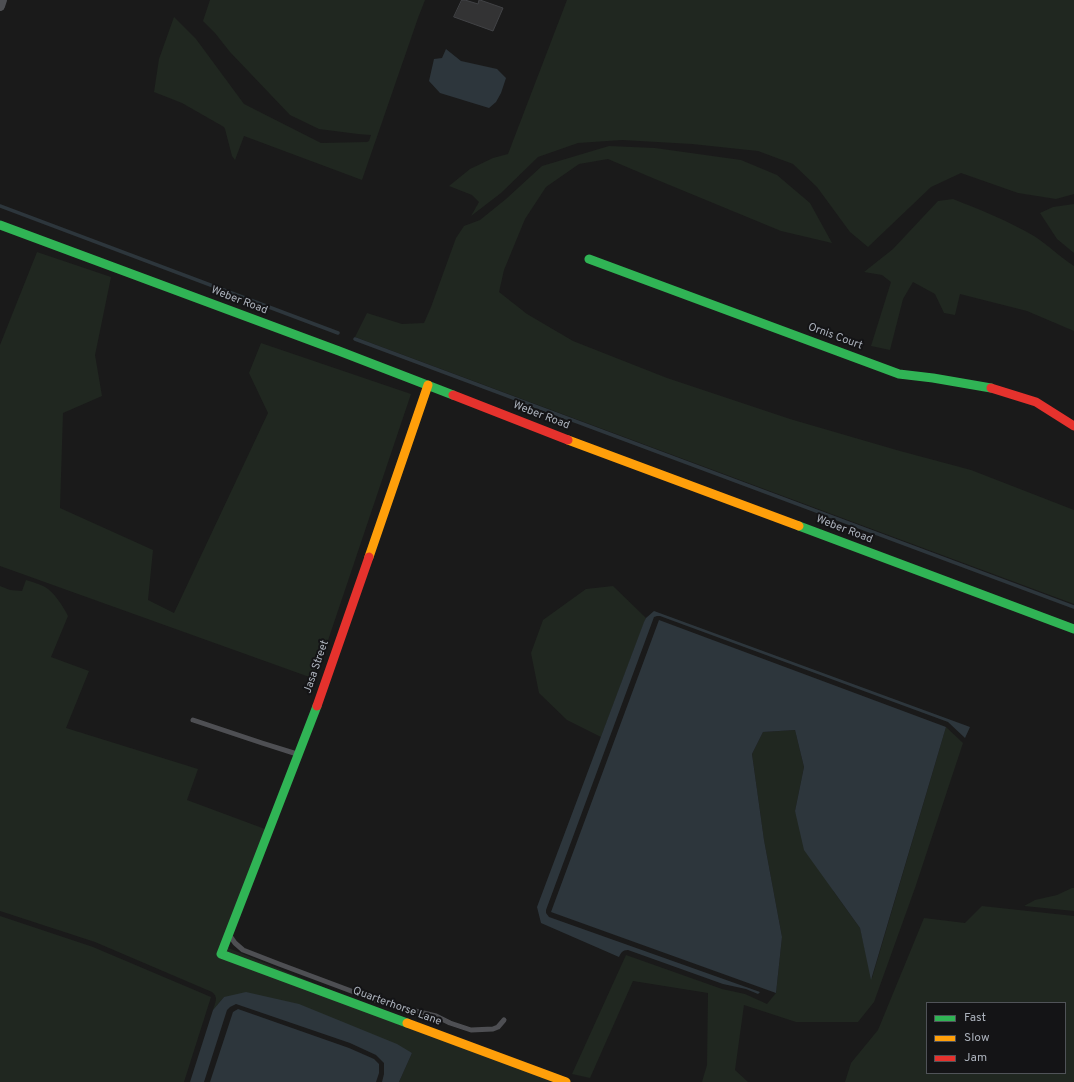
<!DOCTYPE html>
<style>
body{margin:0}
#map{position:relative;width:1074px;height:1082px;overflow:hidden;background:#1a1a1a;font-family:Overpass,sans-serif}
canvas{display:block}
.legend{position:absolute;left:926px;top:1002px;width:140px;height:72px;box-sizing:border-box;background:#141416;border:1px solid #505358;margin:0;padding:5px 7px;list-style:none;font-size:12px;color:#abb1bb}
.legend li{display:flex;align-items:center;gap:8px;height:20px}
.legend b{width:20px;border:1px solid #505358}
</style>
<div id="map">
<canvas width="1074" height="1082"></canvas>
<ul class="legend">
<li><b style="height:5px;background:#30b455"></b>Fast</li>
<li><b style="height:5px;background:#ff9f0a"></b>Slow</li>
<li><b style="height:5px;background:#e5322d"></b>Jam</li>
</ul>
</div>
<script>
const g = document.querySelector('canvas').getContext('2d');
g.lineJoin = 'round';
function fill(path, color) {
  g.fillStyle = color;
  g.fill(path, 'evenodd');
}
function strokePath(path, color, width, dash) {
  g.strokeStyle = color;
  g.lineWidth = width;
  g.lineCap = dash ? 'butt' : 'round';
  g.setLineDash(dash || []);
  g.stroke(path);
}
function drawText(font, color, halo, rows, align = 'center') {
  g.font = font + ' Overpass,sans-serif';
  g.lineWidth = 4;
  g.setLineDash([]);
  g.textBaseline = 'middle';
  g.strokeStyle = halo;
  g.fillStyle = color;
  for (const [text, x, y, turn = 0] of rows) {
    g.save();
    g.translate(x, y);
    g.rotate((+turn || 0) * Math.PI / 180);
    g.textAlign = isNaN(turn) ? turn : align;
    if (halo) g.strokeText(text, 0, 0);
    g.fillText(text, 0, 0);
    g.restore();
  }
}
fill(new Path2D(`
 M210 0H425L418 18 362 180 244 136 235 160 232 156 225 129 224 127 182 103 154 92 159 59 174 17 196 39 244 104 321 143 367 142 369 141 371 135 358 134 319 129 290 115 230 52 215 33 203 21Z
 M567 0H1074V194L1056 199 1018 193 961 173 931 187 868 247 850 232 817 187 793 164 758 151 692 144 622 140 578 143 538 157 501 193 471 216 479 202 472 195 449 186 470 169 493 158 508 154Z
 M609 146 655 148 741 160 777 175 810 203 832 243 781 231 655 179 608 159 579 164 546 187 525 219 504 270 499 292 527 314 573 341 667 378 790 419 900 451 971 470 1074 510V604L355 337 367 313 402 324 424 323 431 307 456 238 464 226 480 220 506 199 542 166Z
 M953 199C981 210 1008 221 1034 236 1048 245 1060 257 1074 266V331L1027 311 960 294 955 315 944 313 935 294 913 282 903 299 890 350 871 346 891 282 882 275 864 272 893 249 938 201Z
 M1074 204V253L1057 239 1040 213 1053 207Z
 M37 252 111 277 95 355 102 396 63 413 60 508 153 550 148 600 174 613 268 413 249 373 261 343 411 394 315 679 0 566V345Z
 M26 580C32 582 40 584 45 587 54 592 63 606 68 616L51 657 89 671 66 728 198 769 187 800 265 829 226 947 423 1028 563 1082H399L412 1053 224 997 213 1010C215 1003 219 997 212 992L95 942 0 911V586L10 590 22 591Z
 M613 586 646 618 601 737 567 720 539 693 531 653 543 620 586 589Z
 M946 727 963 743 915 888 874 1002 858 1022H796L744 1005 735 1070 748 1082H702L707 1065 708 993 633 981 590 1078 572 1074 626 955 722 989 745 994 767 1004 776 993 782 937 764 840 752 754 763 732 795 730 804 767 795 811 834 892 860 928 872 978Z
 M1072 888H1074V911L1024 906 1035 900 1057 895Z
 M982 906 1074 916V1082H845L851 1063 878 1030 924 918 965 923ZM927 1003H1065V1073H927Z
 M0 916 93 947 211 997 184 1082H0Z`), '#202720');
fill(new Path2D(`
 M446 49 461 61 497 69 506 78 501 93 496 102 489 108 440 93 429 81 434 59 442 58Z
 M654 611 970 727 965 738 948 722 660 616H657L654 617 546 910V913L549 917 760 992 758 994 746 989 723 984 628 950C622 950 621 953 619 957L541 923 537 907 644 622 646 618Z
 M659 620 946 727 871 980 860 928 804 850 795 811 804 767 795 730 763 732 752 754 764 840 782 937 776 993 551 912Z
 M246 992 299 1004 397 1044 412 1053 399 1082H382L384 1074V1063L376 1055 350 1043 236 1004 230 1007 227 1010 204 1082H190L213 1010 224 997Z
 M238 1009 349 1048 374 1059 379 1064V1073L376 1082H210L233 1012Z`), '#2d363c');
strokePath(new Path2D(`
 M0 206 338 333
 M355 339 1074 607`), '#2d363c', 3.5);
const building = new Path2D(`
 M462 0H465L478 4 479 0H480L503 8 493 31 454 17Z`);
fill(building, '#333334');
strokePath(building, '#424346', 1);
strokePath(new Path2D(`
 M193 720 262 743 297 754
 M230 936 235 943 243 950 279 964 386 1004 436 1016 450 1023 471 1030 493 1029 498 1027 504 1020`), '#4e4f53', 5);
strokePath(new Path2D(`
 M0 6 2 0`), '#4e4f53', 10);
strokePath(new Path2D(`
 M0 225 339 351 453 395
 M589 259 899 374 933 378 991 388
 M799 526 1074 629
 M317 706 221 954 407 1023`), '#30b455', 9);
strokePath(new Path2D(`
 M568 440 799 526
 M369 557 428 385
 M407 1023 566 1082`), '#ff9f0a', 9);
strokePath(new Path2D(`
 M991 388 1036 402 1074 426
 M453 395 568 440
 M317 706 369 557`), '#e5322d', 9);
drawText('11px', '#abb1bb', '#141416', [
 ["Weber Road",239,301,21],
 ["Ornis Court",835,337,20],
 ["Weber Road",541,416,21],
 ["Weber Road",844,530,21],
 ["Jasa Street",317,667,-71],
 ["Quarterhorse Lane",397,1007,20]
]);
</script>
